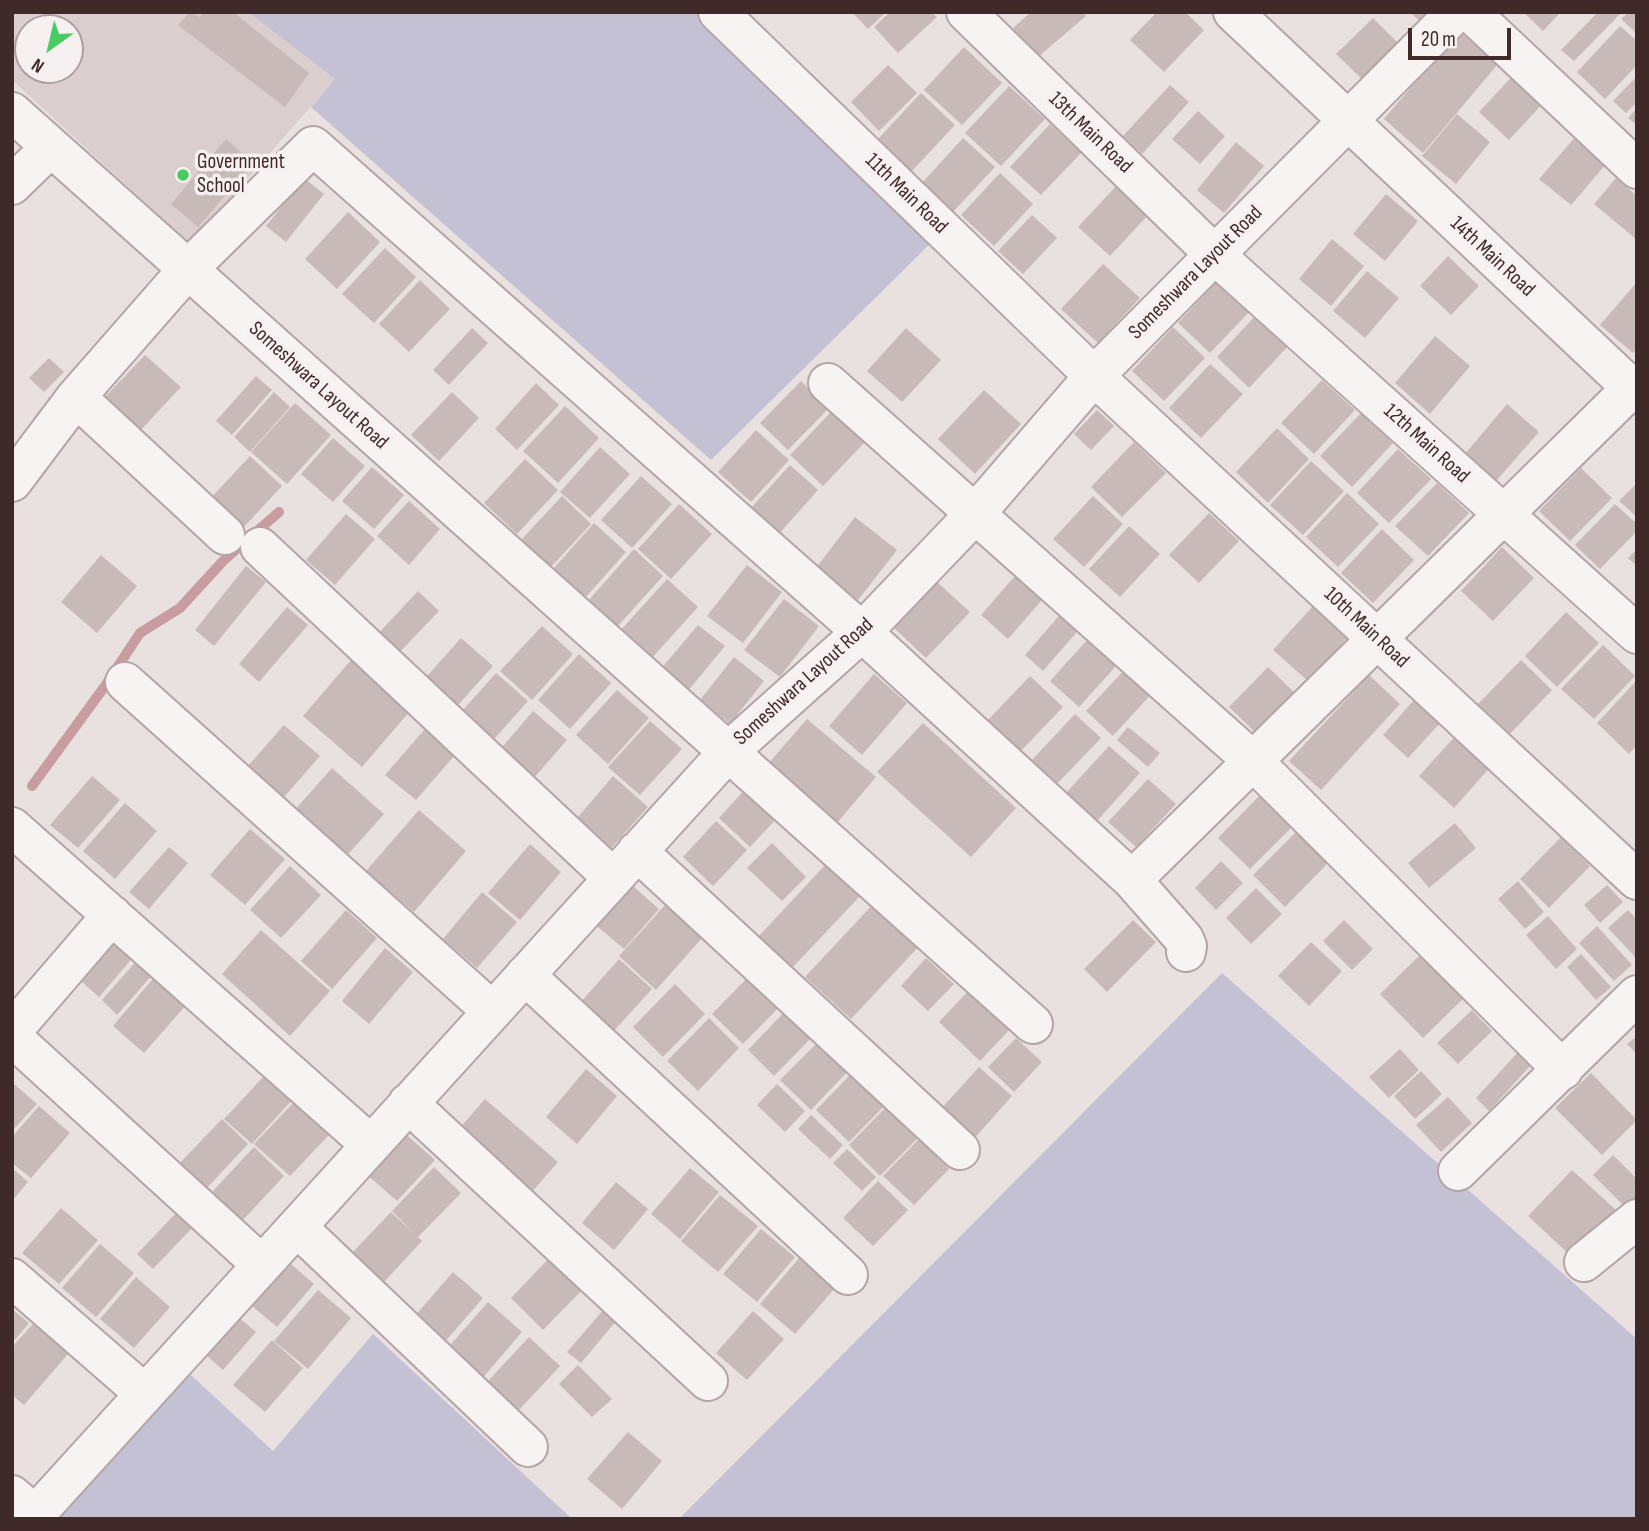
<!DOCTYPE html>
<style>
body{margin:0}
#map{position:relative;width:1649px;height:1531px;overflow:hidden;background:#e9e0e0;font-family:"Sofia Sans Condensed",sans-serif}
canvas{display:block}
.frame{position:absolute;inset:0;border:14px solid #402929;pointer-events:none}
.north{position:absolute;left:14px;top:14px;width:70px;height:70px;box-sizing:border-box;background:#f6f0f0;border:2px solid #ada0a0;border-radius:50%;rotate:214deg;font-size:19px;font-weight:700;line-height:28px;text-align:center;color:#402929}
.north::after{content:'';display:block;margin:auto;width:24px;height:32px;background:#47cc64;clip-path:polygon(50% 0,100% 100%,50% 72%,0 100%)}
.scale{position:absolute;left:1408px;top:28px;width:103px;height:32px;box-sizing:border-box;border:4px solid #402929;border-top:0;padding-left:9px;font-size:21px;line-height:24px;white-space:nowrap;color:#402929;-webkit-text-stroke:5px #f6f0f0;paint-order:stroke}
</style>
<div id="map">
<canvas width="1649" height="1531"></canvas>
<div class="frame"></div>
<div class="north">N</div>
<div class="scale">20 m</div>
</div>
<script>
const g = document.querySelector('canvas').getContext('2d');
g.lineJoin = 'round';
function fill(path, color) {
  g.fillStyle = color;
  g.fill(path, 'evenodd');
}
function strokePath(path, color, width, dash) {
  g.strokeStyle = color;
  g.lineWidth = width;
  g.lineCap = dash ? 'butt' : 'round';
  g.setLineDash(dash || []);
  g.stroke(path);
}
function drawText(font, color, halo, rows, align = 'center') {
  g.font = font + ' "Sofia Sans Condensed",sans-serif';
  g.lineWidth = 7;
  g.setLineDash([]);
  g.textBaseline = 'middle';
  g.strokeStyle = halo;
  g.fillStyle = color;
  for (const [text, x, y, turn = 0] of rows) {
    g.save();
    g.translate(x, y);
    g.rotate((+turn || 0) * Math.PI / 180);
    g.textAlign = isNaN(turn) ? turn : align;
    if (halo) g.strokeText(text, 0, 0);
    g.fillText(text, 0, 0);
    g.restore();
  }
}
fill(new Path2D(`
 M12 12H248L335 79 190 244 12 80ZM28 28H70V70H28Z`), '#dbcece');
fill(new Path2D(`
 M248 12H703L935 239 711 460 311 107 335 79Z
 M1222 973 1637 1339V1519H679Z
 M373 1334 572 1519H14L191 1375 273 1451Z`), '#c3c1d3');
strokePath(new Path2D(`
 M32 786 105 686 140 633 180 608 223 561 279 512`), '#c89ca1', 10);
fill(new Path2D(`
 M190 12 200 17 203 12H233L309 73 285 107 178 25Z
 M852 12H886L868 29Z
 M890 12H932L937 17 898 53 874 27Z
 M1031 12H1082L1086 16 1038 57 1013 28Z
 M1157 12H1185L1204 30 1164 72 1130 40Z
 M1410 12H1431L1422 23Z
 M1523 12H1561L1543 31Z
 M1598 12H1622L1574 61 1561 50Z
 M1628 12H1637V34L1621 19Z
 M1373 18 1402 47 1366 83 1336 54Z
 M1620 26 1637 41V65L1605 99 1577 72Z
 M1459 31 1498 64 1423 153 1384 119Z
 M964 47 1002 83 962 125 924 90Z
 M888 65 917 93 879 131 851 102Z
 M1517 71 1547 99 1509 140 1479 112Z
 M1637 76V102L1626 113 1613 101Z
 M1170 85 1189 102 1142 154 1123 136Z
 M1009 86 1045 119 1001 166 965 133Z
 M921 93 955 125 911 172 877 140Z
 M1637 108V125L1628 118Z
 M1198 111 1225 136 1200 164 1172 139Z
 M1457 114 1490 142 1456 184 1422 156Z
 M1050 124 1081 153 1041 195 1010 167Z
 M1576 136 1607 163 1571 205 1539 179Z
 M963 138 995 167 952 213 921 184Z
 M226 139 253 163 198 227 171 204Z
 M1236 142 1264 166 1224 213 1197 190Z
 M1000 173 1033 204 994 246 961 215Z
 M304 178 324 194 286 242 266 226Z
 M1616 178 1637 196V240L1594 204Z
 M1118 184 1149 214 1110 256 1078 227Z
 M1386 194 1418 221 1385 261 1353 234Z
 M348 212 380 242 337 289 305 259Z
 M1032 215 1057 238 1023 274 998 251Z
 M1332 239 1364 266 1331 306 1299 279Z
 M385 248 416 277 374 323 342 294Z
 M1448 256 1479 286 1451 315 1420 286Z
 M1103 264 1140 298 1098 343 1061 309Z
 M1367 271 1399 298 1365 338 1333 311Z
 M1219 279 1251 310 1210 353 1178 323Z
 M420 280 450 309 409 352 379 324Z
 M1637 282V349L1633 353 1600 325Z
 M1258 313 1290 344 1249 388 1217 357Z
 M1173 327 1205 358 1164 401 1132 371Z
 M472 328 488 343 449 385 433 370Z
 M906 328 941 360 902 402 867 371Z
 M1435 336 1470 366 1430 414 1395 383Z
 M145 355 181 387 138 433 102 400Z
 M49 358 64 372 44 392 29 378Z
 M1210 364 1243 394 1201 438 1169 408Z
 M256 376 272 390 232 435 216 421Z
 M1322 380 1355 410 1314 454 1281 423Z
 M801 381 829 408 788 450 760 423Z
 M536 383 559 405 517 450 495 429Z
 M984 390 1021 424 975 474 938 439Z
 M274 392 290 407 250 452 234 437Z
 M452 392 479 418 439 461 411 435Z
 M295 403 331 435 287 484 251 452Z
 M1507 404 1539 432 1496 481 1465 454Z
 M565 406 599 438 558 483 523 451Z
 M833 410 866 441 823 486 790 455Z
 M1097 410 1114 426 1091 450 1074 434Z
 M1361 413 1393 443 1352 487 1320 456Z
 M1277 428 1309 459 1268 503 1236 472Z
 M756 430 789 460 751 502 718 472Z
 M333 438 365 466 333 502 301 474Z
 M1134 442 1166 473 1122 517 1091 487Z
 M600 447 630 474 590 518 560 492Z
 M1398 449 1431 479 1389 523 1357 493Z
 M250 456 282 486 241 530 208 501Z
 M525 459 558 490 517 534 484 503Z
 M1311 461 1344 491 1303 535 1270 505Z
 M790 465 818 490 778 535 750 509Z
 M372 467 404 495 374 529 342 501Z
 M1581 468 1612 498 1570 541 1539 511Z
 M641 476 672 504 632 548 601 520Z
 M1437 483 1469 513 1428 556 1395 526Z
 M1637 483V517L1619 501Z
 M1347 493 1379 524 1338 567 1306 537Z
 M562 496 591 524 551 567 521 540Z
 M1093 496 1123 524 1084 567 1053 539Z
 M409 501 440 529 409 565 377 536Z
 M679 504 712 534 671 579 638 549Z
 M1615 504 1637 524V531L1600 569 1575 545Z
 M1209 513 1239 541 1199 583 1169 555Z
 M346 514 375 539 335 585 306 560Z
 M855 517 897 550 858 600 816 568Z
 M594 523 626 552 585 598 553 569Z
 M1129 526 1160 554 1120 597 1089 569Z
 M1382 529 1414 560 1373 603 1341 573Z
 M1502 547 1534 578 1493 621 1461 591Z
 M634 549 663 576 617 627 588 601Z
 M1637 549V566L1628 558Z
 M101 555 137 586 97 633 61 602Z
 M747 565 782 592 743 643 707 616Z
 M246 566 266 582 214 646 195 630Z
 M1021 569 1048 593 1008 639 981 615Z
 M667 579 698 607 651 659 620 631Z
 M937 582 970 612 926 658 894 628Z
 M418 591 439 611 395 657 374 638Z
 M784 599 819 626 780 677 744 650Z
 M1313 606 1347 638 1308 681 1273 650Z
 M287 607 308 625 259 682 239 664Z
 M1064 610 1082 626 1043 671 1025 655Z
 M1566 612 1599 643 1557 687 1525 656Z
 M698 625 725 646 687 692 660 670Z
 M542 626 573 654 532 700 500 671Z
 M461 638 493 666 452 712 420 684Z
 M1089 638 1118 664 1079 707 1050 681Z
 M1603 645 1635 676 1594 719 1561 689Z
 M579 654 611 683 570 729 538 700Z
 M734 657 764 681 730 724 700 700Z
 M351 660 410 711 362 767 303 716Z
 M1521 660 1552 690 1510 734 1478 704Z
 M1127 667 1154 691 1113 736 1086 711Z
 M1268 667 1294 692 1255 732 1229 707Z
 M496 673 528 701 487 747 455 719Z
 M874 674 907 703 862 755 829 726Z
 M1369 675 1400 704 1321 790 1289 761Z
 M1030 676 1063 707 1018 754 986 722Z
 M1637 680V745L1629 754 1597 723Z
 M617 690 649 718 608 764 576 735Z
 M1414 700 1440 723 1408 758 1383 735Z
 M533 711 567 740 525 788 492 759Z
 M1075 714 1101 738 1056 785 1030 762Z
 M807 719 876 777 837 823 768 764Z
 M650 721 682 749 640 795 608 767Z
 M431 722 461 748 416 800 385 775Z
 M923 723 1016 808 971 857 877 772Z
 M284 725 320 756 277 805 241 774Z
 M1128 727 1160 753 1148 767 1117 740Z
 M1459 732 1494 763 1454 808 1419 776Z
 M1109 746 1140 773 1096 822 1065 794Z
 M332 768 384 814 343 860 291 814Z
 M92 776 120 800 78 848 50 825Z
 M613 776 648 807 607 853 573 823Z
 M1148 779 1176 804 1136 847 1108 822Z
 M749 785 781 814 750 847 719 818Z
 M1262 793 1294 825 1250 869 1218 838Z
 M125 803 157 831 115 879 83 851Z
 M419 810 466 851 414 912 366 871Z
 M716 821 747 850 713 886 683 857Z
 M1455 823 1476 848 1429 888 1408 863Z
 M250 829 285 859 245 905 210 875Z
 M1297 831 1329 862 1285 907 1253 875Z
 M1561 837 1590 866 1549 908 1520 879Z
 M772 843 806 877 782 901 747 868Z
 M530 844 561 872 520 920 488 893Z
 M169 847 188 863 149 909 129 892Z
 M1221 861 1243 883 1216 910 1195 888Z
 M827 863 861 895 792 968 758 937Z
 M290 866 321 895 281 938 250 910Z
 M626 880 659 909 624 949 591 921Z
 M1518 881 1544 912 1525 929 1498 899Z
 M1607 885 1623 902 1600 923 1584 905Z
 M1256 888 1282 914 1251 944 1226 918Z
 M482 892 517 922 477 968 443 939Z
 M876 901 922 943 851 1019 805 977Z
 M665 905 702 938 656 990 619 956Z
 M346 910 377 938 332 989 301 961Z
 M1628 910 1637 919V959L1608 928Z
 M1548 916 1577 949 1556 969 1526 935Z
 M1133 920 1156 942 1107 992 1084 969Z
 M1344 920 1373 949 1352 970 1323 941Z
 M1597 926 1632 965 1614 981 1579 943Z
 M261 930 330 991 290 1036 222 974Z
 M118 940 136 954 99 997 82 982Z
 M1311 942 1342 971 1309 1006 1278 976Z
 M385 948 413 972 369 1024 342 1001Z
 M1423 952 1466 996 1423 1038 1380 994Z
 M1581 954 1611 987 1596 1000 1567 967Z
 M139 958 155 972 117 1015 102 1000Z
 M926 958 954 984 928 1011 901 986Z
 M619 959 652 989 611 1034 579 1004Z
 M752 973 783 1003 743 1044 712 1014Z
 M156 975 188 1003 144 1053 113 1026Z
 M675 984 705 1014 663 1057 633 1027Z
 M969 990 1011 1028 980 1061 939 1022Z
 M791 1005 818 1031 774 1076 748 1050Z
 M1472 1010 1492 1031 1458 1064 1437 1043Z
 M709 1018 739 1048 698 1091 667 1061Z
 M1637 1036V1054L1627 1044Z
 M1016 1038 1042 1062 1014 1092 988 1067Z
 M821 1039 851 1068 811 1110 780 1080Z
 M1400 1049 1419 1070 1389 1098 1369 1077Z
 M1519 1051 1532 1064 1489 1111 1476 1098Z
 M979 1067 1012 1096 971 1142 938 1112Z
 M586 1069 617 1096 577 1144 546 1117Z
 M856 1069 889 1101 849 1142 816 1110Z
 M1421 1071 1442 1094 1415 1119 1394 1096Z
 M1591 1073 1637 1120 1602 1155 1555 1108Z
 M265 1075 292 1100 252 1144 224 1119Z
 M12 1082 37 1104 12 1131Z
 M777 1084 805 1111 785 1132 757 1105Z
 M1448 1097 1472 1123 1441 1152 1416 1125Z
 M485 1099 558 1162 531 1193 458 1130Z
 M294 1102 329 1135 290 1176 254 1144Z
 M890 1103 922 1134 880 1176 849 1145Z
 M39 1106 70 1133 31 1178 12 1163V1137Z
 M811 1115 843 1145 830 1159 798 1129Z
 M222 1119 248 1144 205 1190 178 1165Z
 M402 1131 435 1160 397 1201 364 1172Z
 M919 1139 949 1169 914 1205 883 1176Z
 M254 1147 284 1176 242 1221 212 1192Z
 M847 1149 876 1177 862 1191 833 1163Z
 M1613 1155 1637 1179V1203L1629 1211 1593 1175Z
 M434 1167 461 1193 418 1237 422 1241 382 1284 350 1255 391 1212 416 1235 392 1211Z
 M12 1168 28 1182 12 1201Z
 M690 1168 719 1192 680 1239 651 1214Z
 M1572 1170 1616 1210 1572 1257 1528 1216Z
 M878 1181 908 1210 873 1246 843 1218Z
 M616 1182 648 1209 614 1250 582 1223Z
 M720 1195 758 1226 718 1272 681 1241Z
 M61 1208 98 1240 59 1284 22 1253Z
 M177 1212 193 1227 153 1269 137 1254Z
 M761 1229 795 1257 757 1302 723 1274Z
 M100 1244 134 1273 96 1317 62 1288Z
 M551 1256 584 1288 543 1330 511 1298Z
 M800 1257 836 1287 795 1334 760 1304Z
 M284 1258 314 1284 277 1327 246 1301Z
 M453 1272 483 1298 443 1344 413 1318Z
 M136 1277 170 1307 134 1348 100 1319Z
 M318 1290 351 1318 308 1369 274 1341Z
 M488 1302 522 1332 480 1381 445 1351Z
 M12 1309 29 1323 12 1343Z
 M604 1309 617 1320 581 1363 567 1352Z
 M231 1311 256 1332 223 1370 198 1348Z
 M753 1311 784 1339 747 1380 716 1353Z
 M33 1324 68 1354 24 1405 12 1395V1347Z
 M529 1337 560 1366 519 1410 488 1381Z
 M272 1340 303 1368 265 1412 233 1385Z
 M578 1365 612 1399 592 1417 559 1384Z
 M628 1432 662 1461 622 1509 587 1479Z`), '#c9baba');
const minor = new Path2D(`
 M718 12 1094 376 1637 880
 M966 12 1214 254 1637 634
 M1233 12 1637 393
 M1470 12 1637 169
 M12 112 1033 1024
 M12 185 51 147
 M828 383 1253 761 1563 1070
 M76 397 225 535
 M12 482 76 397 188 269 313 146 862 632 1132 880 1184 939 1187 946 1186 952
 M260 547 613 878
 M125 682 492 1011
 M12 827 371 1145
 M637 851 960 1150
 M1132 880 1637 383
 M525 975 848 1275
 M12 1031 112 915
 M12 1037 262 1265
 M408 1103 708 1381
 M1458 1171 1637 995
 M297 1227 528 1447
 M1584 1262 1637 1219
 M12 1278 145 1394
 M12 1495 35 1515 729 751 862 632 975 514 1094 376 1456 12`);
strokePath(minor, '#b3a5a5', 42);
strokePath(minor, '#f7f3f3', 38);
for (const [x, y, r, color] of [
 [183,175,7,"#47cc64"]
]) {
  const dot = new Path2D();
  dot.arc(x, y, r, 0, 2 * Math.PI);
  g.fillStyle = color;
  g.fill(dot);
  strokePath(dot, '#f6f0f0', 2.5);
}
drawText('21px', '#402929', '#f6f0f0', [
 ["13th Main Road",1090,133,44],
 ["11th Main Road",906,194,44],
 ["14th Main Road",1492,257,43],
 ["Someshwara Layout Road",1196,273,-45],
 ["Someshwara Layout Road",318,386,42],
 ["12th Main Road",1426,444,42],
 ["10th Main Road",1366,628,43],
 ["Someshwara Layout Road",804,682,-42]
]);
drawText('21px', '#402929', '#f6f0f0', [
 ["Government",197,163],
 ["School",197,187]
], 'left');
</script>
